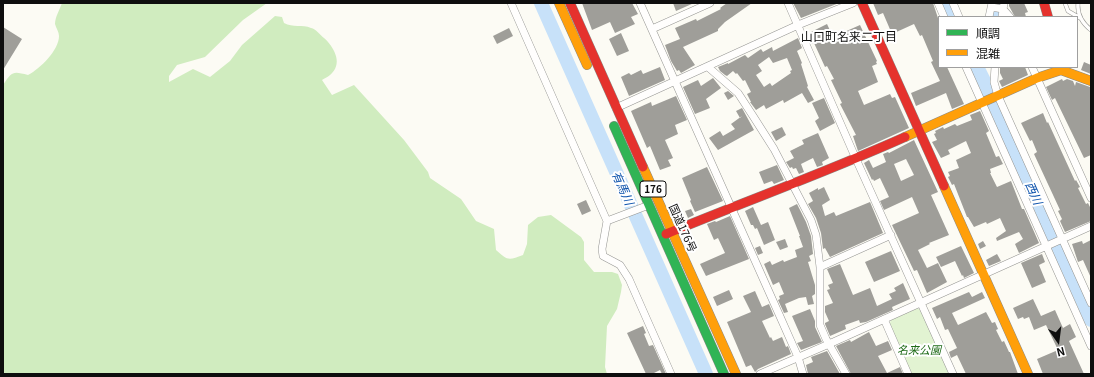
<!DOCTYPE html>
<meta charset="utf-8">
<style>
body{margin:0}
#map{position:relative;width:1094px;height:377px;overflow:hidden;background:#fcfbf4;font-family:Georgia,"Noto Sans JP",serif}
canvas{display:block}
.frame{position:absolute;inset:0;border:4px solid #0e0e0e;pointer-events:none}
.legend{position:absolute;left:938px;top:16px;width:140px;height:52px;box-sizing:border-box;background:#fff;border:1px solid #9f9f9f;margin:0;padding:5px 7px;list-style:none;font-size:12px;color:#0e0e0e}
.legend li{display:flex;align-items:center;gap:8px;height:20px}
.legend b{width:20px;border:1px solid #9f9f9f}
.north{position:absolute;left:1038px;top:321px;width:40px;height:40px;-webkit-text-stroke:3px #fff;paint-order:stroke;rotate:166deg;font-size:11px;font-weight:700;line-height:16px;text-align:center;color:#0e0e0e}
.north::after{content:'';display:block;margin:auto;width:14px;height:18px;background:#0e0e0e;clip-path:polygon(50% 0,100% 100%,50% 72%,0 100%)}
</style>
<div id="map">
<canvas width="1094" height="377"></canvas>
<div class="frame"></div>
<ul class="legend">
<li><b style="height:5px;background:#30b455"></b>順調</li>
<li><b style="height:5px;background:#ff9f0a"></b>混雑</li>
</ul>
<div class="north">N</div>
</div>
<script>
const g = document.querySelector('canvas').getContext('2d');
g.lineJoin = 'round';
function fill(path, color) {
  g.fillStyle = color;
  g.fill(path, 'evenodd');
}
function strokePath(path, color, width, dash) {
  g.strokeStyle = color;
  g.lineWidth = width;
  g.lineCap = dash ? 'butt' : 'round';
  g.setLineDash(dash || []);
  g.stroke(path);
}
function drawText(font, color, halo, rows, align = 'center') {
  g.font = font + ' Georgia,"Noto Sans JP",serif';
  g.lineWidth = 4;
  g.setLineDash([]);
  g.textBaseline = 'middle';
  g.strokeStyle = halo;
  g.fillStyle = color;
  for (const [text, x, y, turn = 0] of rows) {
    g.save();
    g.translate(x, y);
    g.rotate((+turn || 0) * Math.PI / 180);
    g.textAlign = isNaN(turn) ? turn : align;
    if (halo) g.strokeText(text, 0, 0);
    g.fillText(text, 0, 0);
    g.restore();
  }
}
fill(new Path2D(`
 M917 308 921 310 949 374H910L889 327 891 319Z`), '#e2f3d2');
fill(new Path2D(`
 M62 3H267L243 20 205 57 177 65 169 76V82L193 69 210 77 230 61 242 45 275 16 282 17 284 23C293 28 302 24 311 28 316 29 320 35 324 38 333 46 343 62 332 73 330 76 325 78 322 80L332 95 354 85 404 140 428 172 430 178 461 199 476 221 494 229 496 250C507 260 508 261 523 255L527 244 528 225 538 217 551 215 581 237 584 242V260L594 272H612L618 274 622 285 621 292 617 309 607 326 605 367 607 374H3V85C12 71 13 71 28 75 40 69 59 50 59 36 59 32 56 28 55 24 55 17 60 9 62 3Z`), '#d0ecbf');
strokePath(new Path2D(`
 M541 3 706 374
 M948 3 954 17
 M996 17 998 3
 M977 67 985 83 1019 160 1091 320`), '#c7e1f9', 14);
fill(new Path2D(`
 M582 3H632L638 14 631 17 635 24 615 33 610 22 592 30Z
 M673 3H694L676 11Z
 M727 3H752L725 22 718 29V31L683 47 695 65 681 73 679 70 677 71 671 61 665 45 680 39 675 28 696 19 697 21 721 9 720 8Z
 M793 3H839L801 18Z
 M873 3H933L939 21V67H947L964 104 952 109 946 93 916 106 911 93 940 81 931 62 933 61 922 35 920 36 914 24 892 34 883 13 878 15Z
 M1009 3H1024L1028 12 1025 13 1026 17H1015L1009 6Z
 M827 24 833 37 860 25 877 61 876 62 877 64 872 66 878 82 858 91 864 105 890 94 892 98 895 97 909 128 858 151 853 136 856 135 840 104 842 103 831 80 834 79 827 66 825 67 814 43 811 44 807 34Z
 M3 27 22 39 3 70Z
 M509 28 513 36 497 44 493 36Z
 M621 33 629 51 617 56 609 39Z
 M798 38 802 48 797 51 802 63 801 64 808 86 807 87 814 100 808 103 802 93 784 103 783 100 766 109 764 105 756 110 750 102H751L747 94 751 92 745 80 743 81 737 73 736 74 733 71 727 76 725 75 720 71 718 67 728 63V64L745 55 748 58 761 49 763 52 772 47 773 51ZM769 57 773 63 787 58 792 70 790 71 791 73 772 86 770 83 764 87 756 75 762 71 758 65Z
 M1084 62 1091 65V74L1081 70Z
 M660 67 665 80 629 96 621 77 629 73 631 75 641 70 643 74Z
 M1002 67H1025L1028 75 1002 87 999 81 1003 79 1000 73V68Z
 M713 78 721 88 706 99 710 108 695 114 683 87 698 80 701 86Z
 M1062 79 1063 81 1067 79 1073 81 1075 86 1076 82 1090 87 1091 90V155L1084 158 1055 98 1052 100 1046 87Z
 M728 91 734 96 728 100 724 93Z
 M676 96 687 120 675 125 678 134 665 140 673 158 668 160 671 166 660 170 650 146 647 148 631 111 651 102 652 106Z
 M824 98 835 123 820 131 815 121 819 118 812 103Z
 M742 108 754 130 718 150 709 138 720 131 723 136 735 129 731 124 742 116 740 118 736 111Z
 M980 111 989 131 986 133 996 157 999 156 1003 164 990 169 991 173H990L997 187 1011 181 1022 209H1024L1039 243 1019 253 1015 244 1023 239 1019 232 997 241 996 238 1006 231 1000 218 987 224 986 222 974 227 968 217H967L954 184 952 185 948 177 950 176 948 172 959 168 956 160 971 153 966 141 948 150 950 154 941 158 932 142 937 140 934 134 936 133 935 131 943 127 944 129 955 124 957 126 972 120 970 115Z
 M1043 113 1047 123 1048 122 1075 181 1076 180 1080 187 1078 188 1086 204 1088 203 1091 209V221L1065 232 1060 221 1062 219 1058 211 1060 210 1034 154 1037 152 1032 140 1030 141 1021 123Z
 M782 127 786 135 776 141 771 132Z
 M818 133 829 158 822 162 823 165 817 167 813 158 801 164 804 172 799 174 796 168 793 169 792 167 790 168 786 162 794 158 790 151 804 144 802 140Z
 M914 140 938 192 931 195 949 235 929 243 930 244 918 250 927 268 938 263 947 282 927 293 917 270 914 271 892 225 919 213 912 197 884 210 880 201 889 197 880 178 874 181 873 179 872 180 864 163 869 160 873 168 886 162 883 154 888 152 889 153ZM906 159 914 175 901 181 894 164Z
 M777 165 784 180 774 184 772 181 764 184 759 172Z
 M707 167 723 201 695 212 690 201 691 200 682 178Z
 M824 187 830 200 822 205 825 216 834 212 836 216 870 202 883 233 830 257 825 248 823 249 821 233 816 218 808 204 813 201 809 193 818 188V190Z
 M586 200 591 211 582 215 577 204Z
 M797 204 806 222 811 236 813 254 809 256 811 261 808 262 815 285V294L812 296 814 304 808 305 806 297 799 298 785 304 788 312 784 313 778 300 780 299 779 296 784 294 779 282 773 285 764 264 770 261 772 265 783 260 784 262 797 257 795 250 803 247 799 236H800L789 208Z
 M753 207 761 225 768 222 775 240 764 245 757 228 755 229 753 225H751L745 211Z
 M691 209 694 215 688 218 685 211Z
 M730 216 749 259 706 276 700 264 725 253 718 238 714 240 707 224 715 221 716 222Z
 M785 239 788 247 780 250 776 242Z
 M1091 240V278L1083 260 1078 262 1072 244 1082 241 1083 244Z
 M983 241 986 246 980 249 978 244Z
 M760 246 763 253 758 255 755 248Z
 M961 246 974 273 964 278 963 275 962 276 955 261 941 267 936 257Z
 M891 251 900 271 874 282 865 262Z
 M997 254 1001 261 989 266 986 260Z
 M1042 254 1045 262 1039 265 1046 282 1032 288 1021 263Z
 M840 264 853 295 870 288 877 306 892 299 889 294 896 291 894 288 903 283 910 299 892 307 893 310 866 322 860 323 859 320 845 325 846 329 830 336 825 324V323L829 321 825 312V306L833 303 827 290 830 289 828 285 833 283 827 269Z
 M729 290 733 299 717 306 713 297Z
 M755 291 762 307 769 304 774 316 762 321 770 338 771 337 773 341 782 337 786 347 788 346 791 354 758 369 755 372 751 365 746 367 727 322 751 312 743 296Z
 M969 292 972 297 982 292 985 298 952 313 958 325 986 312 992 323 995 322 998 329 996 330 1002 342 1004 341 1009 352H1010L1018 374H966L957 355 951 358 949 352 957 348 948 329 945 330 940 317 937 319 932 308Z
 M1033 299 1041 316 1055 310 1063 328 1070 324 1076 337 1069 341 1084 374H1043L1037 359 1058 350 1046 325 1034 330 1029 317 1024 319 1023 317 1018 319 1013 308Z
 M810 309 815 321V327L822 342 801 350 797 343 803 341 792 316Z
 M643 326 646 333 644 334 649 346 653 345 666 374H662L660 370 652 374H646L627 333Z
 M869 332 876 346 888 341 892 350 878 356 887 373 900 367 903 374H851L836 346 850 340 851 342Z
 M827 351 840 374H808L806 365 813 362 811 357Z`), '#9f9e99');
const lane = new Path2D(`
 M1065 3 1068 11 1080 18
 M1078 3C1077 15 1082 23 1091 30`);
const street = new Path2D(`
 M511 3 607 221 602 249 603 256 620 265 629 279 671 374
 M640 3 778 312 798 357 803 374
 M788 3 856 159 953 374
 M938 3 944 17
 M953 3 959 17
 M991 7 1003 9 1010 17
 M989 17 992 3
 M1002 17 1004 3
 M652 29 710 3
 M708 67 738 93 753 116 774 149 811 220 816 235 820 267V325L826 339 846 374
 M966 67 1091 346
 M995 67 994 82 998 96 1091 303
 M1032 67 1091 198
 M616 108 798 25 853 3
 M607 221 649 205
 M820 267 891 235
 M884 319 908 374
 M760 374 829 344 1091 226`);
const fast = new Path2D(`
 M614 126 724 374`);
const slow = new Path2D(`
 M559 3 587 65
 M905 137 1037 78 1061 70 1091 81
 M643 167 736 374
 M944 186 1028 374`);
const jam = new Path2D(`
 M570 3 643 167
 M862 3 944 186
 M1044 3 1048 17
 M666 234C746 201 827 172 905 137`);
strokePath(lane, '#959592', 4.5);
strokePath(street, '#959592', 8);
strokePath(fast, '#8c8b88', 10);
strokePath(slow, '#8c8b88', 10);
strokePath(jam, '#8c8b88', 10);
strokePath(lane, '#fffefd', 3.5);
strokePath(street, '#fffefd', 7);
strokePath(fast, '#30b455', 9);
strokePath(slow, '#ff9f0a', 9);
strokePath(jam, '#e5322d', 9);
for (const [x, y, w] of [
 [653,189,26]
]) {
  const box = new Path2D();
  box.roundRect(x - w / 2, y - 8, w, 16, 3);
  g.fillStyle = '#fff';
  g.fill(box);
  strokePath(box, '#0e0e0e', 1);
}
drawText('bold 10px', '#0e0e0e', null, [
 ["176",653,189]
]);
drawText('11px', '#0e0e0e', '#fff', [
 ["国道176号",683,228,66]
]);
drawText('italic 11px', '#206c19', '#fff', [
 ["名来公園",919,350]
]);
drawText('12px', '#0e0e0e', '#fff', [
 ["山口町名来二丁目",849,36]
]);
drawText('italic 12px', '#0c52ac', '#fff', [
 ["有馬川",623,188,66],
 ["西川",1034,193,66]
]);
</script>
